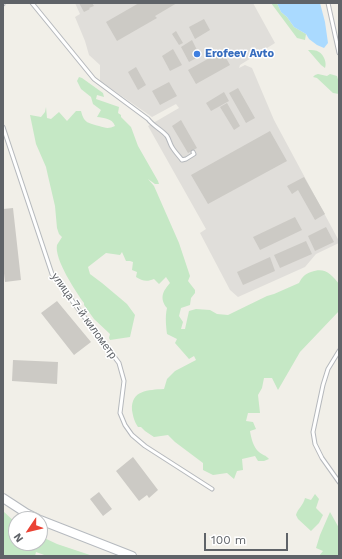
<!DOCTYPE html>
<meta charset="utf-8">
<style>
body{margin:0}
#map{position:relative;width:342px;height:559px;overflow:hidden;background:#f1efe8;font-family:"Work Sans",sans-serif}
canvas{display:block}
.frame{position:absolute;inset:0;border:4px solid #5f6368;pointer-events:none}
.north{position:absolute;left:8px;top:511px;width:40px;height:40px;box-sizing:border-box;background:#fff;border:1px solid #bfc1c3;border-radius:50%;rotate:235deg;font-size:11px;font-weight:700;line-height:16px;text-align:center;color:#5f6368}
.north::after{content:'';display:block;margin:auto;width:14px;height:18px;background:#ea4335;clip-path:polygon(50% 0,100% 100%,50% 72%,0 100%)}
.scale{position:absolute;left:204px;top:533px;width:84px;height:18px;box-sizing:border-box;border:2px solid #5f6368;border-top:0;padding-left:5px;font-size:12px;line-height:14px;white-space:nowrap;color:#5f6368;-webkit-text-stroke:3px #fff;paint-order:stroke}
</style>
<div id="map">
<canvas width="342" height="559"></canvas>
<div class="frame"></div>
<div class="north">N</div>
<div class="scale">100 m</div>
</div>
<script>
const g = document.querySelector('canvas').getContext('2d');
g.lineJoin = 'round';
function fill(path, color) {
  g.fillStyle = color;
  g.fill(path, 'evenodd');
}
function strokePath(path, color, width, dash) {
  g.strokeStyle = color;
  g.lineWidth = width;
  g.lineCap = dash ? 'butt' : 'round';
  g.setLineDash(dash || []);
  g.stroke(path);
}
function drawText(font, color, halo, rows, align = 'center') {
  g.font = font + ' "Work Sans",sans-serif';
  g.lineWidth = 3;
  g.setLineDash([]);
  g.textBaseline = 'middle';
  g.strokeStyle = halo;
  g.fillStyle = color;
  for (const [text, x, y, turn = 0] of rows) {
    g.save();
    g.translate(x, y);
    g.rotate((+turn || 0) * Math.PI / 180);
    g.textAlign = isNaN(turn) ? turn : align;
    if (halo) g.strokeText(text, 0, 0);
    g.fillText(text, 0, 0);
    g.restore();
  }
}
fill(new Path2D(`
 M75 3H253L275 43 240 65 239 68 245 65 252 68 274 120 339 241V243L316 254 305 267 238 297 230 290 200 233 206 229 148 126 179 108 176 104 152 117 100 81V65L89 55 85 41 75 17 80 14Z`), '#e0deda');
fill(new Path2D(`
 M271 3H277L281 12 287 17 294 27 306 34 305 40 297 38Z
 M308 50C312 50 316 50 319 52 324 55 327 63 325 68L321 65Z
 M318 74 327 76 330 74 337 76 339 83V94L333 93 317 78 313 77 315 75Z
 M79 77 82 78 103 93 104 97 97 95 96 99 119 107 118 113 121 115V117L131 127 138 146 158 181 159 184H155L148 179 154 186 179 243 190 276 188 281 195 290V293L191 298 190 305 181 308 179 316 183 322 181 329H185L189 311 196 309 210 310 217 314 228 315 267 296 274 294 299 283C302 277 305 274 311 272 325 267 331 274 339 284V311L300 352 278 390 272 378H264L262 388 258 395 260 413H248L246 421 253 422 256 429 250 431C251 437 253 447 259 452 262 455 266 455 269 459L264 461H258L255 456 242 459 243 470 237 471 234 479 227 473 213 475 203 470V463L175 442 168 435 154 437 145 431 141 427H138C134 421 133 416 132 410 131 390 148 390 164 389L167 379 175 371 196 360 194 356 189 359 175 343 177 339 167 334C166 325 165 317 167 308 159 298 163 291 170 283L166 277 159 284 154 279C147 282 142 281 136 277L137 272 132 270 133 262 130 261H126L122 252 120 255 106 253 88 267 90 274 102 283 127 304 135 315 130 337 110 340 109 338 110 334 94 319 84 305V303C76 292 54 259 57 245 58 243 61 239 62 237L59 234 57 228 55 206 48 176 46 167 36 144 30 115 41 117 45 112 46 107 47 118 51 119 59 112 67 121 76 111H81C84 123 88 123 99 126 105 128 109 129 115 126 112 118 104 118 97 117L101 110 93 104 91 97 81 89 77 81Z
 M315 494 319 499 316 508 323 515 319 523 311 531 298 519 296 515C298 508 303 506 305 498L311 500Z
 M3 511 16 523V543H40V536L57 544 93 556H47L36 552 35 556H3Z
 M330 512 339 528V556H319L323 551 316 548 320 535Z`), '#c5e8c5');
fill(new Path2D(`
 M277 3H320L325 22 328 43 324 48 317 45 309 39 306 34 294 27 287 17 281 12Z`), '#aadaff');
fill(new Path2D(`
 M79 3H92L94 6 89 8 90 9 84 12Z
 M139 3H177L155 16 157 18 117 41 106 22Z
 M204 19 210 30 195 39 189 27Z
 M176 31 183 43 179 45 172 34Z
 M192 40 200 56 189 62 181 47Z
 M173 49 182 65 170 71 162 56Z
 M222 51 230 65 196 84 188 70Z
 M136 67 146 85 138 90 128 72Z
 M169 82 177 96 160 105 152 91Z
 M238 88 255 118 246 123 229 93Z
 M224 92 229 101 211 111 206 103Z
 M227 103 240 126 234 130 220 107Z
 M181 120 197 148 188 153 172 126Z
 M270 131 287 161 208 204 191 175Z
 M304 177 325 214 315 220 298 190 292 194 287 186Z
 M13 208 21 280 5 282 3 265V209Z
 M295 217 302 230 260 250 253 237Z
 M326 227 334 242 315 251 308 236Z
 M306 241 312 254 280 268 274 255Z
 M270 257 275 271 243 285 237 272Z
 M57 301 91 342 74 355 41 313Z
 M13 360 58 362 57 384 12 381Z
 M133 457 158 490 149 498 147 495 139 501 116 471Z
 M99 492 112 509 103 516 90 499Z`), '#cccac5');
const lane = new Path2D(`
 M32 3 94 79 148 119C153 126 161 129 167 136 169 139 170 144 172 147 175 152 179 156 182 160L186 159 194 154 193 152
 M328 3 339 53
 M3 4V3
 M3 127 52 274 119 363 124 381 120 413 125 425 132 435 145 446 212 489
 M339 351 328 369 323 385 313 432 315 444 322 458 339 482`);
const secondary = new Path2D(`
 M3 498 26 513 38 519
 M40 520 132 556`);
strokePath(lane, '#b5b8bc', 5);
strokePath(secondary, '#b6babf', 10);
strokePath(lane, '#fff', 3);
strokePath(secondary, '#fff', 8);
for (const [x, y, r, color] of [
 [197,54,4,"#3f7fe0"]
]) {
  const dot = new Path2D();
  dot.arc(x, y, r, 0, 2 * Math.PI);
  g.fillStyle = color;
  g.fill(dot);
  strokePath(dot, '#fff', 1.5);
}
drawText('bold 11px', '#366cbe', '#fff', [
 ["Erofeev Avto",205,54]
], 'left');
drawText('11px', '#5f6368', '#fff', [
 ["улица 7-й километр",84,316,54]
]);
</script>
